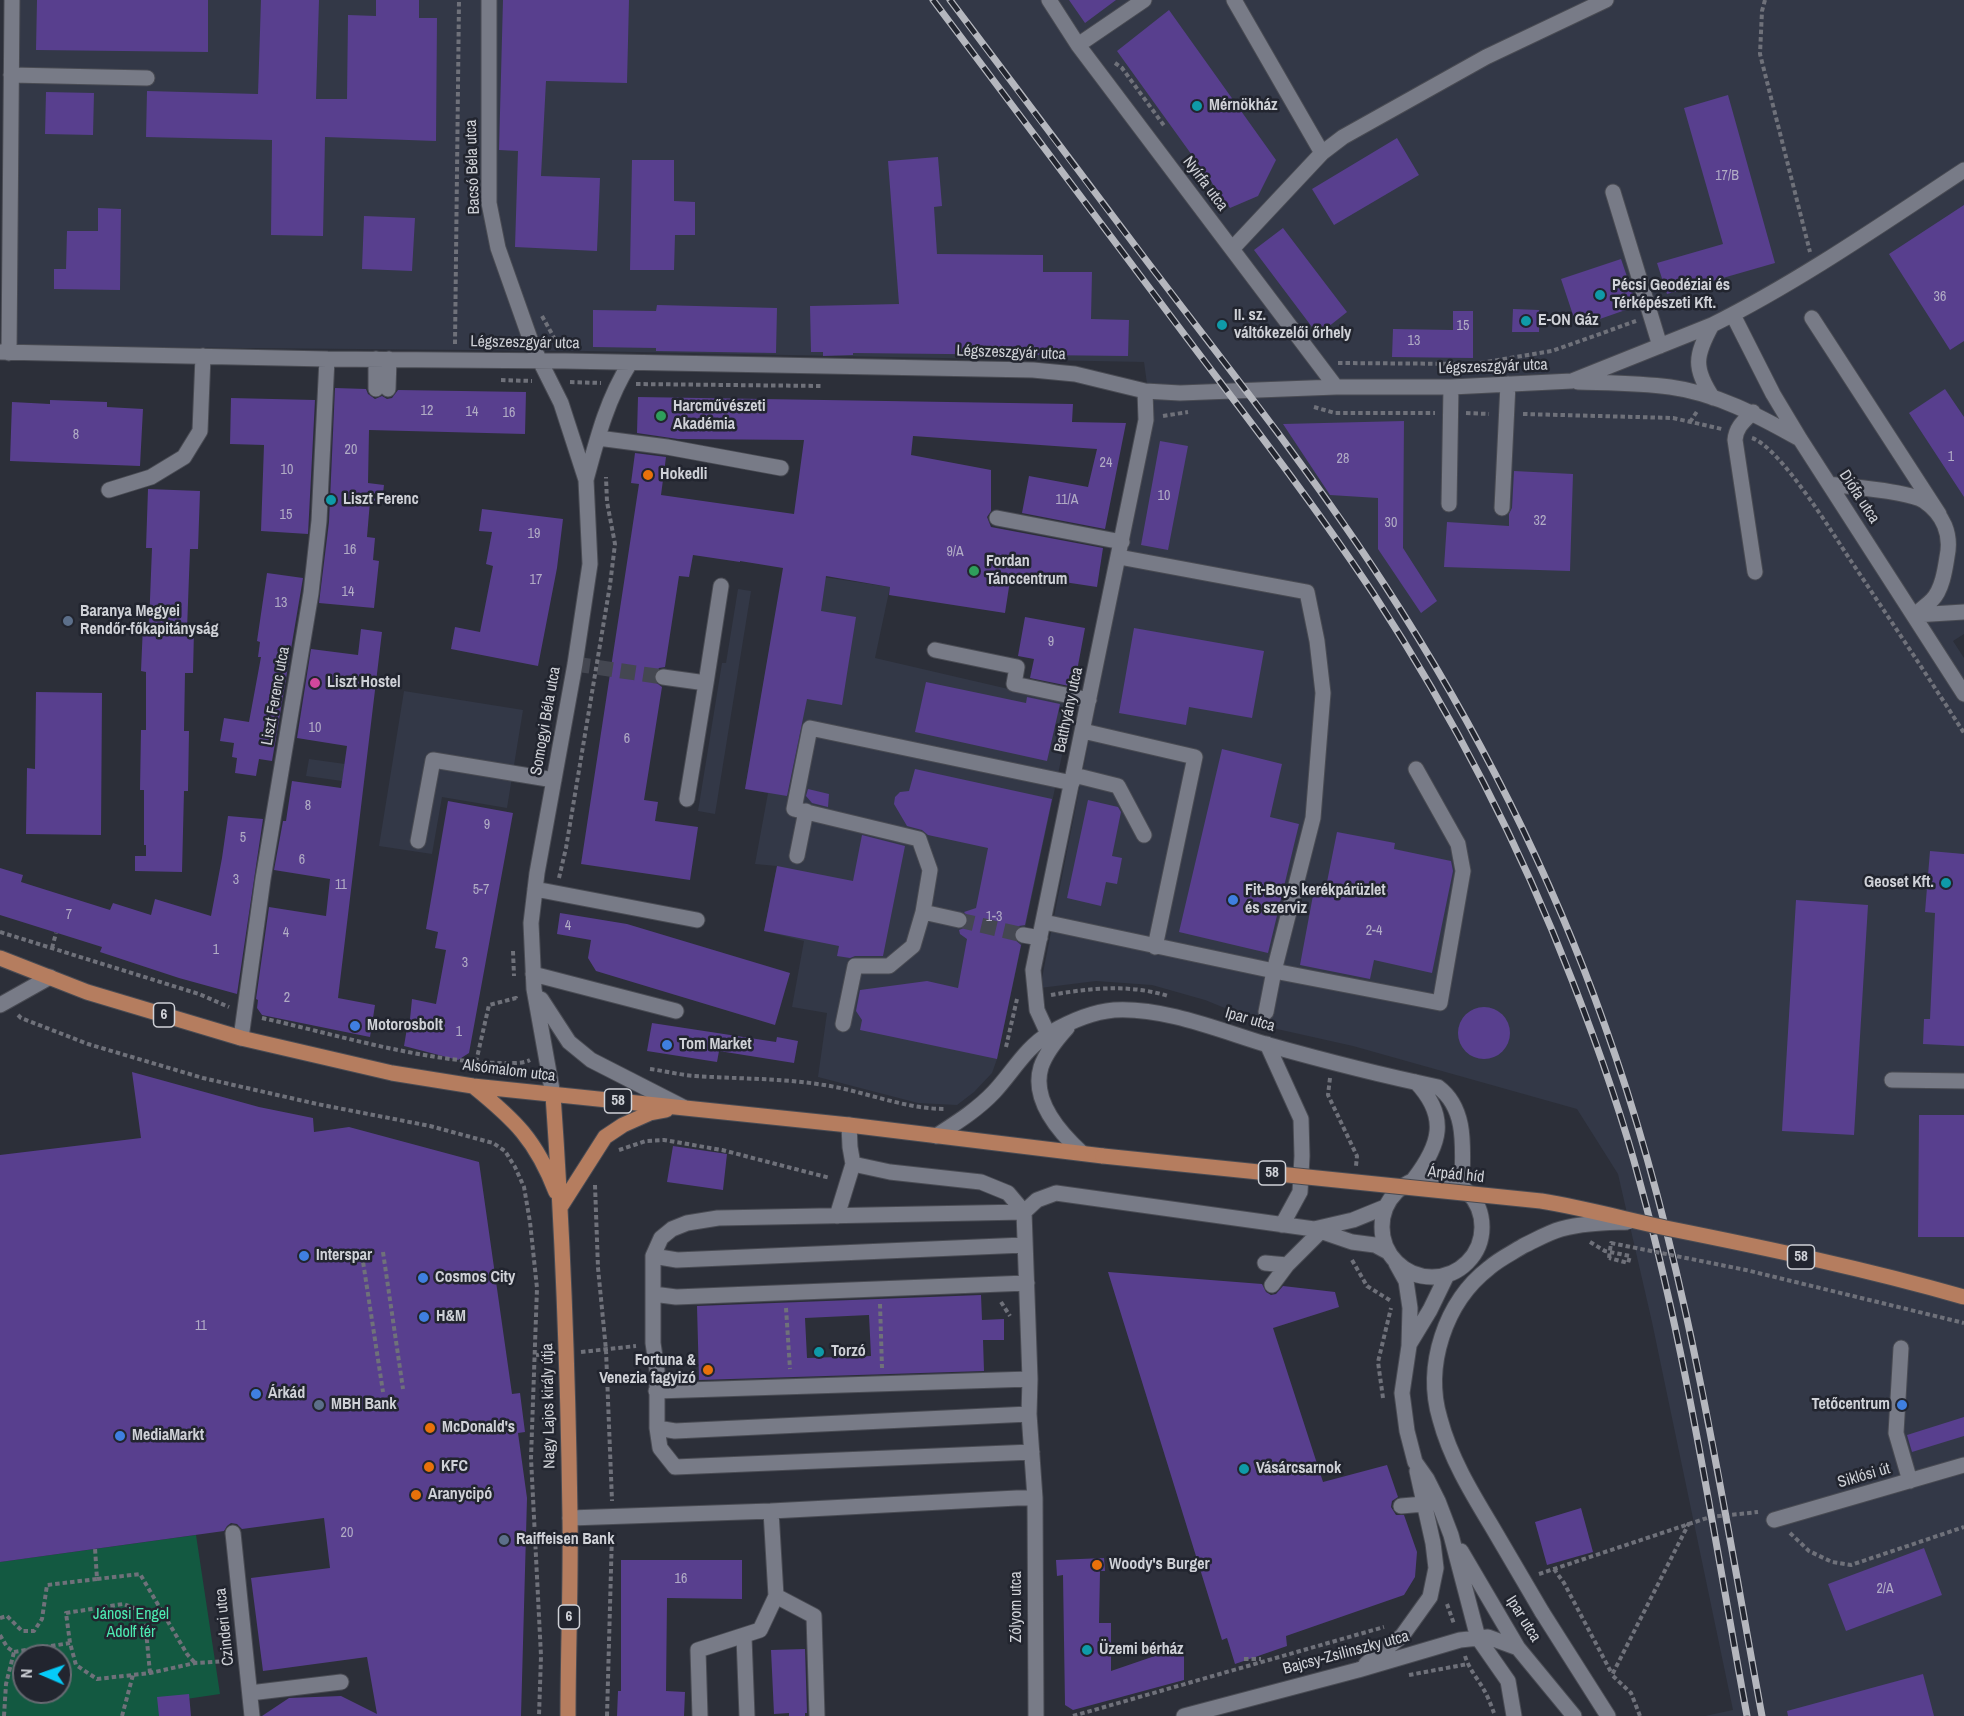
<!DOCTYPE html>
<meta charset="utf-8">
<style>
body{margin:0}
#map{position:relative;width:1964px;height:1716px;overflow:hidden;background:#2c2f39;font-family:"Archivo Narrow",sans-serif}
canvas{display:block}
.north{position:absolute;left:12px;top:1644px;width:60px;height:60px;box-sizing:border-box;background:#22252f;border:2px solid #676a72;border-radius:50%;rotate:272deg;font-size:16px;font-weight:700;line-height:24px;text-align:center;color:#cfd1d7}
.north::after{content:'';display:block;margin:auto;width:21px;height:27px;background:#05cbf9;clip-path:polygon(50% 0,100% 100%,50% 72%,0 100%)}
</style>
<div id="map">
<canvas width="1964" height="1716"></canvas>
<div class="north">N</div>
</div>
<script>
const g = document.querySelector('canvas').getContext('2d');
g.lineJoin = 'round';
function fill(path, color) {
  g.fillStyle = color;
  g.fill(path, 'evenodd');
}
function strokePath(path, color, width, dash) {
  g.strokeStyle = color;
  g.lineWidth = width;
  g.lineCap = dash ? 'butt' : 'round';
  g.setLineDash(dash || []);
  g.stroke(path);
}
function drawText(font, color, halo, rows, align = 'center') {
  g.font = font + ' "Archivo Narrow",sans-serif';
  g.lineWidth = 5;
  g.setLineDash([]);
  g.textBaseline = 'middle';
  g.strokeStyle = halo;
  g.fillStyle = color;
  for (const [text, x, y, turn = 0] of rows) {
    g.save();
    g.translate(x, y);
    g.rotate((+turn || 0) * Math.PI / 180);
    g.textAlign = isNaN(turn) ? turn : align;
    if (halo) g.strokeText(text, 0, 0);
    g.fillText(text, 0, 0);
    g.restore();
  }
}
fill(new Path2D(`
 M11 0H1964V634L1953 641 1964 658V1716H1705L1733 1710 1652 1322 1618 1174 1577 1109 1353 1046 1277 1029 1205 1000 1152 985 1096 981 1040 988 1152 420 1144 362 585 351 14 346Z
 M783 571 890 587 875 658 1073 704 997 1059 992 1073 974 1092 957 1105 918 1103 818 1077 827 1013 792 1007 804 941 764 931 777 866 755 864 768 793 745 789Z
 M738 589 751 591 715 814 698 811 722 663H726Z
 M404 691 523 710 507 808 442 797 432 854 379 846Z
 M309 759 345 764 342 781 306 776Z`), '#333847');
fill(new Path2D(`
 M196 1535 220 1694 159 1703 160 1716H0V1562ZM24 1656H60V1692H24Z`), '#135941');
fill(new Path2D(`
 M37 0H208V52L36 50Z
 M261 0H319L316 99H347L348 15 376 16V0H419V18H437L436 141 325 137 323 236 271 235 272 140 146 137 147 91 258 94Z
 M503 0H629L627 83 546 81 541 176 600 178 597 251 515 247 518 151 499 150Z
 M1069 0H1116L1085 23Z
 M1169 10 1276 160 1258 196 1230 208 1117 51Z
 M46 92 94 93 93 135 45 134Z
 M1728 95 1775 263 1667 294 1657 263 1723 244 1684 108Z
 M1397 138 1419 175 1334 225 1312 189Z
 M938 157 942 206 934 207 937 254 1043 255V272H1092L1091 319 1129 320 1128 356 853 353V355L823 356V352H811L810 306 899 304 888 161Z
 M632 160H674V201L695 202V235H675L674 270H630Z
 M1964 205V341L1950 350 1889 254Z
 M98 208 121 209 120 290 54 289V269H66L67 231H98Z
 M364 216 415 218 412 271 362 269Z
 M1283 228 1347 312 1318 335 1254 250Z
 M1621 259 1637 306 1577 327 1561 279Z
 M657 305 777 308 776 353 656 351V348L593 347V310L656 311Z
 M1513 309 1539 310V332H1512Z
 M1453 311H1473V358L1392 357 1393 329 1453 330Z
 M335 388 366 389 368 394 375 399 382 396 387 399 392 398 398 390 526 392 525 434 369 430 368 483 384 485 382 502 370 501 367 537 375 538 373 560 379 561 374 608 319 603 329 522Z
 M1945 389 1964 417V497L1909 413Z
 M638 397 1073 404 1072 422 1126 423 1105 529 1022 513 1029 476 1088 487 1097 449 913 436 911 455 991 470V511L987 517 991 527 1103 548 1097 587 1011 574 1005 613 889 595 890 587 826 576 821 611 856 617 842 705 807 699 787 796 745 789 783 568 740 561V562L693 555 689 577 679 576 665 667 659 668 654 675V681L662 687 644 800 658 802 655 821 698 827 690 880 581 864 639 484 631 483 635 453 666 457 661 495 794 514 804 440 678 439 637 433Z
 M231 398 315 400 308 534 261 531 264 445 230 444Z
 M50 400 107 402V407L143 409 140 466 10 461 12 402 50 404Z
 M1404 421 1403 548 1437 601 1421 613 1378 549V498L1330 495 1283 424Z
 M1160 441 1188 446 1168 550 1141 545Z
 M1514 471 1573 474 1570 571 1444 567 1447 522 1509 526V514L1512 508Z
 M148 489 200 491 198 549H190L187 630H194L193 673H185L184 731H189L188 791H184L182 872 135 871V856H146V845H144V790H140L141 730H146V672L141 671 143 625H149L152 548H146Z
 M482 509 563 519 557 568 538 666 451 649 455 627 480 632 493 566 486 564 492 532 479 531Z
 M267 573 303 578 272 761 259 759 256 776 235 773 237 758 232 757 234 743 220 741 224 718 249 722 261 657H258L260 642 257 641Z
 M1025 617 1085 628 1074 687 1030 678 1034 659 1018 656Z
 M1134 628 1264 651 1252 718 1189 707 1186 725 1119 713Z
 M361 629 382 632 338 998 375 1005 370 1037 262 1015 257 1008 258 1000 256 999 269 907 326 916 330 879 274 870 283 821H286L292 781 341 788 347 746 297 738 311 649 358 655Z
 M926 682 1026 703 1027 697 1060 704 1047 761 915 732Z
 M36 692 102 693 101 835 26 834 27 768 35 769Z
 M1222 749 1282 764 1270 817 1299 824 1268 953 1179 932Z
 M915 769 1052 799 1025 925 1019 926 1014 933V939L1021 945 997 1059 860 1030 862 1020 856 1011 860 990 927 981 958 988 967 939 960 934 959 930 966 927 968 923V917L964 912 976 908 988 848 928 835 922 830 907 826 894 804 895 797 900 792 909 791Z
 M808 789 829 794 828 807 812 803 806 796Z
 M1088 800 1118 807 1121 812 1112 856 1122 858 1117 884 1106 882 1101 906 1067 898Z
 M448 801 513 813 469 1053 458 1060 404 1046 407 1028 409 1029 412 999 436 1004 446 950 435 948 438 932 426 929Z
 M228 816 263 819 237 994 179 978 100 952 102 947 0 915V868L23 875 21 882 110 910 113 903 151 915 155 899 211 916 222 858Z
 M1337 832 1395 843 1394 849 1451 861 1453 871 1432 973 1374 960 1370 979 1300 965 1314 890 1325 892Z
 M862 835 905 846 883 956H855L850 958 837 956 839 946 764 931 777 866 853 881Z
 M1930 851 1964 854V1046L1923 1044 1924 1019H1930L1935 913 1925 912Z
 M1796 900 1868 905 1854 1135 1782 1131Z
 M560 913 627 924 790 973 775 1025 596 971 588 958 591 940 557 934Z
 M1458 1033a26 26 0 1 1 52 0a26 26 0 1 1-52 0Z
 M652 1023 776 1042 777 1037 798 1041 794 1063 719 1051 717 1062 647 1051Z
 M132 1072 259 1107 313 1118 314 1132 349 1127 479 1162 512 1394 520 1393 525 1432 518 1433 527 1498 521 1716H262L289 1698 341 1696 377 1714 367 1657 263 1671 251 1578 330 1568 324 1518 242 1529 237 1524 231 1523 227 1526 224 1531 0 1562V1155L141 1138Z
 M1919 1115H1964V1237H1918Z
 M673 1146 727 1154 723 1190 667 1182Z
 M1108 1272 1262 1284 1266 1292 1271 1295 1276 1294 1283 1286 1335 1292 1339 1307 1273 1328 1323 1482 1387 1465 1398 1497 1392 1501 1391 1507 1396 1515H1404L1417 1552 1415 1577 1404 1595 1286 1636 1287 1646 1235 1664 1227 1638 1222 1640Z
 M981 1295 982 1320 1004 1319V1340H983L984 1371 699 1380 697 1306ZM869 1315 871 1356 807 1358 805 1318Z
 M1964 1417V1436L1912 1452 1907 1435Z
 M1581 1508 1593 1552 1547 1565 1535 1522Z
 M1924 1548 1942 1595 1846 1631 1828 1584Z
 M1104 1558 1105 1571H1100L1099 1623H1111V1671L1184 1646V1680L1073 1710 1065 1705 1063 1575 1057 1576 1056 1560Z
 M621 1560H742V1599L667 1598 666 1691 685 1692 684 1716H617L618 1691H621Z
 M805 1649 807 1713H805V1716H789V1713L774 1714 771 1650Z
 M1923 1674 1934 1716H1788L1787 1711Z
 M189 1694 191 1716H159L157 1697Z`), '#583f8e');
strokePath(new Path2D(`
 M575 664 663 677
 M959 920 1023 935`), '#444751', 15, [15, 8]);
const minor = new Path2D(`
 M489 0V203L498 248 533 347 561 403 586 480 590 564 575 664 537 873 531 923 534 989 553 1095
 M1049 0 1078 45 1336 387
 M1234 0 1322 153
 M1078 45 1144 0
 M11 75 147 78
 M1613 192 1660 346
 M1232 249 1322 153 1343 137 1486 57 1606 0
 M1733 315 1773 394 1800 439 1964 694
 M1812 318 1939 514
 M1712 325C1695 356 1693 368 1713 398
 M0 352 327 359 565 361 1033 370 1075 374 1145 391 1180 393 1336 387H1451L1572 381 1712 325C1800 281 1882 224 1964 170
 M9 353 12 0
 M1578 382C1609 383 1640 383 1670 387 1716 393 1759 416 1798 438
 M376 389V359
 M388 389 389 359
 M1753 412C1744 421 1736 427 1735 440L1755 572
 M598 438 667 447 781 468
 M586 480C597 439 607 399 630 363
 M1829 484C1850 487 1909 491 1924 501 1943 514 1952 534 1947 557 1945 570 1942 590 1932 600 1927 605 1920 610 1915 615
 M109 490 151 477 184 457 200 431 203 356
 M1449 504 1451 387
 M1502 508 1508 384
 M997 518 1122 542
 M1119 557 1307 592 1317 641 1323 693 1313 818 1274 971 1266 1012
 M1915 615 1964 612
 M935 650 1017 667 1014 684 1089 700
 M663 677 706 683 687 799
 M706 683 721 586
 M1083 731 1195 757 1155 947
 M1074 775 1118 786 1144 835
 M418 841 433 760 554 780
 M797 856 806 811
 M535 889 697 920
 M923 912 959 920
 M1044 922 1274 971 1440 1003 1463 871 1458 844 1416 769
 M1023 935 1040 938
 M533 974 676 1011
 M541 999 569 1042 591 1060 683 1107
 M0 1005 50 977
 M843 1024 855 966H889L913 946 923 912 930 870 919 839 794 809 810 728 1072 783
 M1067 1028C1057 1039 1046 1052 1041 1067 1031 1100 1059 1132 1082 1153
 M1048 1034 1037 1010 1033 970 1146 420 1145 391
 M241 1038 263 879 311 593 319 521 327 359
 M1267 1044 1301 1119 1302 1156 1300 1192 1282 1225
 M1892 1080 1964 1081
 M849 1125 850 1147 853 1164 890 1172 981 1182 1008 1193 1024 1212 1030 1379 1029 1414 1035 1498 1036 1716
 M936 1136C956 1123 977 1110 994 1092 1012 1073 1026 1047 1050 1033 1069 1022 1092 1012 1114 1010 1163 1007 1219 1030 1265 1044 1322 1060 1380 1075 1438 1087 1469 1110 1462 1153 1462 1187
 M1382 1227a50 50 0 1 1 100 0a50 50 0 1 1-100 0Z
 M1414 1179C1440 1145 1449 1117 1416 1082
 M837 1216 853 1164
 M1314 1229 1353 1220 1385 1207
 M653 1256 677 1260 1024 1245
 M1265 1263 1287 1265
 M1396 1263 1406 1281 1410 1308 1409 1346 1402 1393 1407 1431 1415 1462 1427 1479 1438 1501 1451 1535 1478 1638 1508 1681 1514 1716
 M1272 1285 1287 1265 1321 1231
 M653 1294 676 1297 1027 1283
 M1410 1343 1430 1310 1447 1275
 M1901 1348 1896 1433 1910 1481
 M656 1391 1030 1379
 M657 1428 675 1431 1029 1414
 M1032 1452 675 1467 660 1448 657 1428V1370L653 1343V1256L661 1238 672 1229 687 1223 718 1218 1024 1212 1037 1200 1056 1193 1314 1229 1352 1242 1375 1245 1388 1252
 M1401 1506 1424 1504
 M570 1518 771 1511 1017 1498H1035
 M1774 1520 1964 1465
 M233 1533 252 1716
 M1461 1551 1518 1648 1574 1716
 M776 1596 814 1616 817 1716
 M1542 1612 1608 1716
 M744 1637 747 1716
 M1366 1664 1402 1636 1430 1597 1436 1568 1433 1543 1417 1471
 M250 1693 341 1682
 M700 1716 698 1650 760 1630 776 1596 771 1511
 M1184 1716 1358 1670 1460 1640 1488 1637 1518 1648`);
const major = new Path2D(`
 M0 958 87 992 241 1038 392 1073 473 1086 849 1125 1103 1156
 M473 1086C515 1120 536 1140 556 1192
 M553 1095C563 1235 568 1376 570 1516 571 1583 568 1650 568 1716
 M561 1206 605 1137 623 1125 650 1113 666 1110`);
strokePath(minor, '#494b53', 17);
strokePath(major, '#494b53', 17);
strokePath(new Path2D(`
 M1765 0 1762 11 1760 54 1810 252
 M1115 63 1122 68 1165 127
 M542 316 557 343
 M455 344 459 0
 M1338 363 1474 364 1552 351 1636 321
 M501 380 532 381
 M570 382 601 383
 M636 384 821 386
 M1314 407 1335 413H1435
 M1466 413 1489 414
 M1523 414 1673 418 1722 429
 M1163 416 1188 412
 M1690 422 1698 410
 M1752 438C1780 447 1833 534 1851 561 1889 618 1927 675 1964 733
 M559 878 566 848 610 585 615 544 607 502 606 477
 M0 932 199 994 229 1007
 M52 948 56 933
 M513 951 514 976
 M1051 995C1090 988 1130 984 1168 996
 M18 1015 21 1018 88 1044 203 1078 317 1104 430 1126 493 1143 505 1151 515 1167 524 1187 530 1222 537 1288 531 1458 541 1656 539 1716
 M262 1018C338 1035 421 1061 499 1063 509 1063 522 1064 530 1060
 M1006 1047 1017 999
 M476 1062 489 1005 516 998 517 1001
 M650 1069C665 1071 680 1075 695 1076 738 1079 781 1078 824 1085 864 1091 904 1109 945 1109
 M1330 1078 1328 1095 1357 1156 1356 1166
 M619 1150 646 1141 664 1140 722 1150 830 1178
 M595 1185 598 1268 606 1350 612 1501
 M1590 1242 1605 1251 1630 1256 1628 1263 1609 1258
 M383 1252 403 1389
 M362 1255 383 1392
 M1352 1260 1367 1286 1391 1301
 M1001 1302 1010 1316
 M880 1304 882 1368
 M786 1308 790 1369
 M581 1352 636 1346
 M536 1355 550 1354
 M1383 1398 1378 1362 1391 1308
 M1790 1533 1809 1551 1832 1562 1851 1565 1964 1527
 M1554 1569 1564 1583 1612 1674
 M1539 1574 1710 1517 1758 1512
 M97 1579 140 1574 187 1654 195 1663
 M1447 1604 1454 1624
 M0 1618 7 1616 22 1631H34L42 1619 47 1585 97 1579 95 1548
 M0 1635 7 1647 14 1652 70 1643
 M1465 1656C1469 1669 1478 1679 1484 1690 1488 1697 1491 1705 1494 1713
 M1244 1659H1261
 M150 1673 145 1620 137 1609 123 1604 66 1613 70 1643 76 1665 97 1679 150 1673 195 1663 231 1661
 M1409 1675 1468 1664
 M4 1716 6 1684 14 1652
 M122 1716 133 1675
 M607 1716 612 1533
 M1073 1716 1384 1627
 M1640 1716 1631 1693 1612 1675 1689 1523`), '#6f717a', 4, [4.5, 3]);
strokePath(minor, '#787b87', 15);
strokePath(major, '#b57d5f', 15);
const rail = new Path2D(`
 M933 0C1015 109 1096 217 1178 326 1244 414 1312 501 1373 593 1452 714 1520 845 1572 980 1598 1047 1622 1114 1640 1183 1688 1357 1714 1538 1747 1716
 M950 0C1016 88 1082 176 1149 264 1229 369 1312 473 1384 584 1474 722 1550 871 1605 1026 1685 1249 1719 1484 1762 1716`);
strokePath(rail, '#b5b7be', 7);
strokePath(rail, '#22252f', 4.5, [14]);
const minorBridge = new Path2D(`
 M1542 1612C1525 1583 1508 1554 1491 1525 1471 1492 1450 1457 1440 1419 1424 1366 1445 1302 1489 1268 1499 1259 1512 1253 1523 1246 1536 1240 1547 1233 1561 1229 1583 1223 1605 1223 1628 1222`);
const majorBridge = new Path2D(`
 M1103 1156 1541 1201C1584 1208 1624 1219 1666 1228 1766 1248 1866 1269 1964 1297`);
strokePath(minorBridge, '#494b53', 17, []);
strokePath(majorBridge, '#494b53', 17, []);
strokePath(new Path2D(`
 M1609 1258 1611 1243 1746 1270 1964 1323`), '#6f717a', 4, [4.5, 3]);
strokePath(minorBridge, '#787b87', 15);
strokePath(majorBridge, '#b57d5f', 15);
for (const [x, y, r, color] of [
 [1197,106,6,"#0f9aa8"],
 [1600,295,6,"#0f9aa8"],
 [1526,321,6,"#0f9aa8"],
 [1222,325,6,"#0f9aa8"],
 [661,416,6,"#2e9e5b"],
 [648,475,6,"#e8710a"],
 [331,500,6,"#0f9aa8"],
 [974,571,6,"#2e9e5b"],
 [68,621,6,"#5c6f8a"],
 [315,683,6,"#d1479c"],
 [1946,883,6,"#0f9aa8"],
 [1233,900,6,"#3f7fe0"],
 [355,1026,6,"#3f7fe0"],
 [667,1045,6,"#3f7fe0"],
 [304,1256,6,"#3f7fe0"],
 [423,1278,6,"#3f7fe0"],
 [424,1317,6,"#3f7fe0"],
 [819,1352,6,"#0f9aa8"],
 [708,1370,6,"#e8710a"],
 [256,1394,6,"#3f7fe0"],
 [319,1405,6,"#5c6f8a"],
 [1902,1405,6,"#3f7fe0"],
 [430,1428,6,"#e8710a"],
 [120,1436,6,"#3f7fe0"],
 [429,1467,6,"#e8710a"],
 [1244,1469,6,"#0f9aa8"],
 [416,1495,6,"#e8710a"],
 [504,1540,6,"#5c6f8a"],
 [1097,1565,6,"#e8710a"],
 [1087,1650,6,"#0f9aa8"]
]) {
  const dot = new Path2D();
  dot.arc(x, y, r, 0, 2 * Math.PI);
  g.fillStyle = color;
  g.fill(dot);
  strokePath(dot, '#22252f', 2);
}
drawText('14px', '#b1acc5', null, [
 ["17/B",1727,176],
 ["36",1940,297],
 ["15",1463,326],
 ["13",1414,341],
 ["12",427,411],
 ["14",472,412],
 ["16",509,413],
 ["8",76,435],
 ["20",351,450],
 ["1",1951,457],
 ["28",1343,459],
 ["24",1106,463],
 ["10",287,470],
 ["10",1164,496],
 ["11/A",1067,500],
 ["15",286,515],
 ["32",1540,521],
 ["30",1391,523],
 ["19",534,534],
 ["16",350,550],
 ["9/A",955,552],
 ["17",536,580],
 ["14",348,592],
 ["13",281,603],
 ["9",1051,642],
 ["10",315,728],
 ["6",627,739],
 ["8",308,806],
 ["9",487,825],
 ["5",243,838],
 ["6",302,860],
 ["3",236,880],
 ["11",341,885],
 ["5-7",481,890],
 ["7",69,915],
 ["1-3",994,917],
 ["4",568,926],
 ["2-4",1374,931],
 ["4",286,933],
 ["1",216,950],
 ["3",465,963],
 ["2",287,998],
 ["1",459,1032],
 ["11",201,1326],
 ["20",347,1533],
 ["16",681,1579],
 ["2/A",1885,1589]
]);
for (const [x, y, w] of [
 [164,1015,21],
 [618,1101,27],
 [1272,1173,27],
 [1801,1257,27],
 [569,1617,21]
]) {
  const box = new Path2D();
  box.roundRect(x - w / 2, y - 12, w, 24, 4.5);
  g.fillStyle = '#22252f';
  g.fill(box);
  strokePath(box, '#cfd1d7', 1.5);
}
drawText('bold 15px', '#cfd1d7', null, [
 ["6",164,1015],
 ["58",618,1101],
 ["58",1272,1173],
 ["58",1801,1257],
 ["6",569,1617]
]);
drawText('bold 16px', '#cfd1d7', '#22252f', [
 ["Mérnökház",1209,106],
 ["Pécsi Geodéziai és",1612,286],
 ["Térképészeti Kft.",1612,304],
 ["II. sz.",1234,316],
 ["váltókezelői őrhely",1234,334],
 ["E-ON Gáz",1538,321],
 ["Harcművészeti",673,407],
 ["Akadémia",673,425],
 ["Hokedli",660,475],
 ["Liszt Ferenc",343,500],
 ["Fordan",986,562],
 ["Tánccentrum",986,580],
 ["Baranya Megyei",80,612],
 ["Rendőr-főkapitányság",80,630],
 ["Liszt Hostel",327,683],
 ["Geoset Kft.",1934,883,"right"],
 ["Fit-Boys kerékpárüzlet",1245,891],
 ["és szerviz",1245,909],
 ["Motorosbolt",367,1026],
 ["Tom Market",679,1045],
 ["Interspar",316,1256],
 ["Cosmos City",435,1278],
 ["H&M",436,1317],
 ["Torzó",831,1352],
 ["Fortuna &",696,1361,"right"],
 ["Venezia fagyizó",696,1379,"right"],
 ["Árkád",268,1394],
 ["MBH Bank",331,1405],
 ["Tetőcentrum",1890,1405,"right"],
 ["McDonald's",442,1428],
 ["MediaMarkt",132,1436],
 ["KFC",441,1467],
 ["Vásárcsarnok",1256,1469],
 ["Aranycipó",428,1495],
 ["Raiffeisen Bank",516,1540],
 ["Woody's Burger",1109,1565],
 ["Üzemi bérház",1099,1650]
], 'left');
drawText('16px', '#cfd1d7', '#22252f', [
 ["Bacsó Béla utca",473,167,-92],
 ["Nyírfa utca",1205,184,53],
 ["Légszeszgyár utca",525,343,1],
 ["Légszeszgyár utca",1011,353,2],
 ["Légszeszgyár utca",1493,367,-2],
 ["Diófa utca",1859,497,57],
 ["Liszt Ferenc utca",276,696,-80],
 ["Batthyány utca",1069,710,-78],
 ["Somogyi Béla utca",546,721,-80],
 ["Ipar utca",1250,1020,16],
 ["Alsómalom utca",509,1071,7],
 ["Árpád híd",1456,1175,6],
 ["Nagy Lajos király útja",549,1406,-91],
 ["Siklósi út",1864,1476,-16],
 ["Zólyom utca",1017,1607,-90],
 ["Ipar utca",1523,1619,58],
 ["Czinderi utca",225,1627,-96],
 ["Bajcsy-Zsilinszky utca",1346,1653,-15]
]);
drawText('16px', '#4cecb2', '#22252f', [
 ["Jánosi Engel",131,1615],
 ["Adolf tér",131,1633]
]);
</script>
